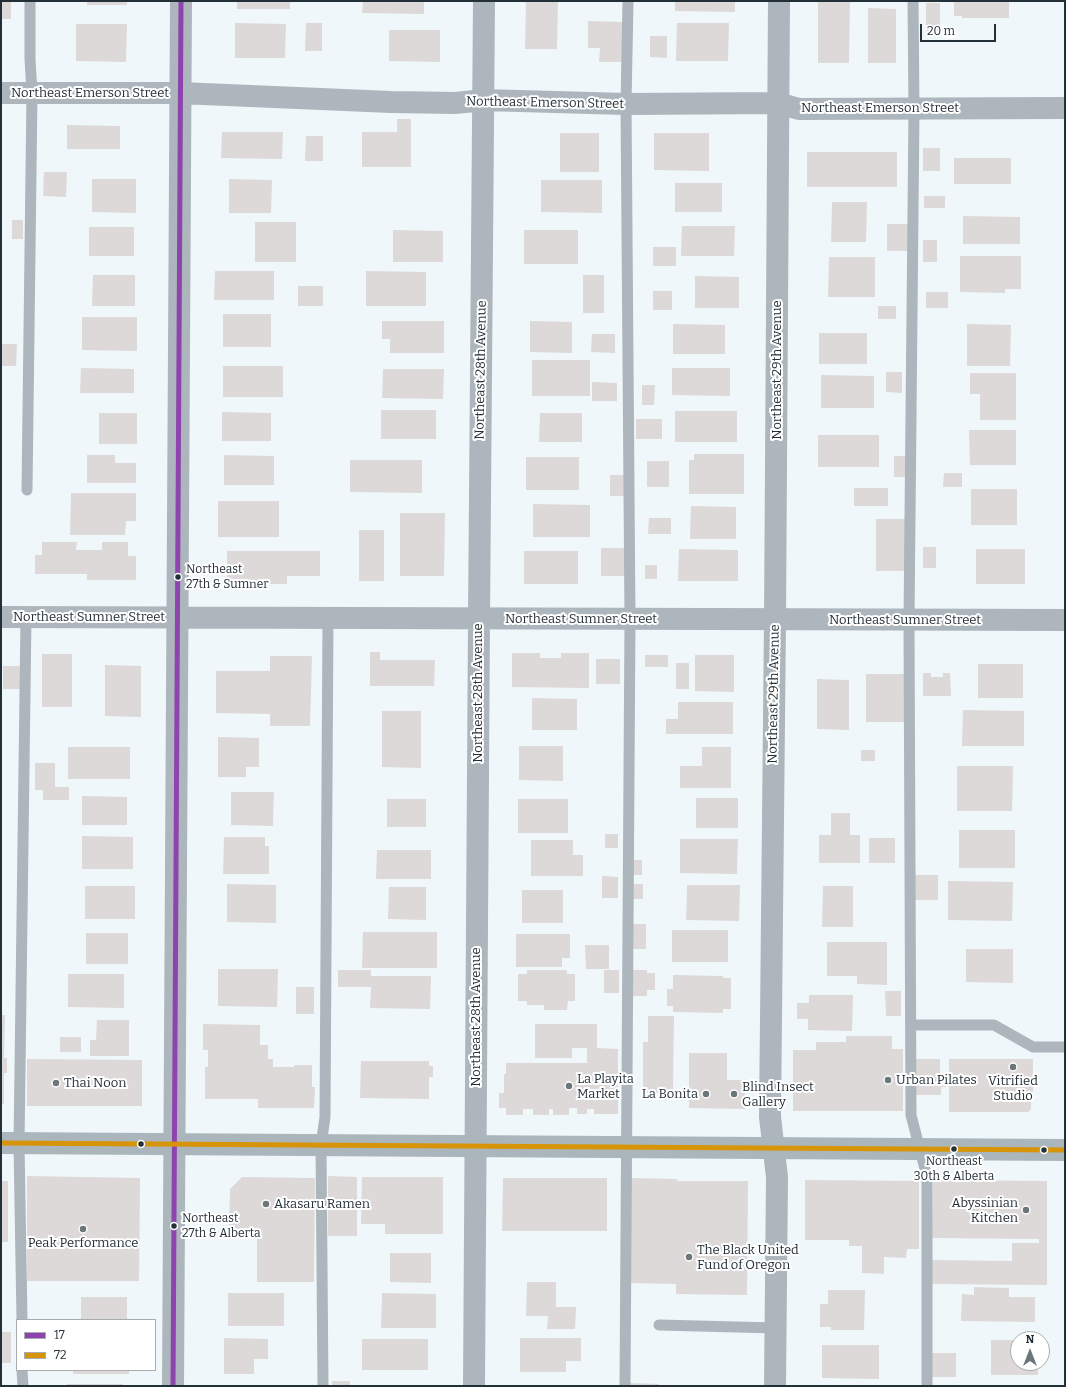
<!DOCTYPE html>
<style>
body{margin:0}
#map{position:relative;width:1066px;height:1387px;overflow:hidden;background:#f0f7fa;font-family:Bitter,serif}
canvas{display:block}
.frame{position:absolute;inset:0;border:2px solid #243037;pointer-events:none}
.legend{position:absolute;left:16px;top:1319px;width:140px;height:52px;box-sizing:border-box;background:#fff;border:1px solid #a7acaf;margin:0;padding:5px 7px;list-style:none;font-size:12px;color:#243037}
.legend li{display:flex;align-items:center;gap:8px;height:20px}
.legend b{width:20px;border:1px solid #a7acaf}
.north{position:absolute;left:1010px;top:1331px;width:40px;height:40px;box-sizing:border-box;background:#fff;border:1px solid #a7acaf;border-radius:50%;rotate:0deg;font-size:11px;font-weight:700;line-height:16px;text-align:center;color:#243037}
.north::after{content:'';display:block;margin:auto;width:14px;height:18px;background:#6b767b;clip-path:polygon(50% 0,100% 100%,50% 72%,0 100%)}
.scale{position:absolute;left:920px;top:24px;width:76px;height:18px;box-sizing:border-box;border:2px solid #243037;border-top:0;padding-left:5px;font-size:12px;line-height:14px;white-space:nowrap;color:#243037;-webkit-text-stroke:3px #fff;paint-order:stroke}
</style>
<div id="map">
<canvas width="1066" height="1387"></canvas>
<div class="frame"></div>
<ul class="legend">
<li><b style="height:5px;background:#8e44ad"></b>17</li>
<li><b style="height:5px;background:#d79408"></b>72</li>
</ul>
<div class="north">N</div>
<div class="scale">20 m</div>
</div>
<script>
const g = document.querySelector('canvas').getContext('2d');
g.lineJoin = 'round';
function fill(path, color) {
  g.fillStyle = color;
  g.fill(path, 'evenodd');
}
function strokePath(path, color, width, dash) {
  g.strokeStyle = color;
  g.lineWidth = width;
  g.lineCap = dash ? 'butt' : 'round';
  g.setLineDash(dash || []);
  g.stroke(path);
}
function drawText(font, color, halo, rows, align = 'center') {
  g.font = font + ' Bitter,serif';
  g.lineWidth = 4;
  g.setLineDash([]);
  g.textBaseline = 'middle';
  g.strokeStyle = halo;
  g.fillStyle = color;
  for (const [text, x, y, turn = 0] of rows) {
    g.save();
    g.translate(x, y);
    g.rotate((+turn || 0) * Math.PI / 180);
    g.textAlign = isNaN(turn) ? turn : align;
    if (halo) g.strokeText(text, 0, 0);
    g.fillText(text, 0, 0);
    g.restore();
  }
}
fill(new Path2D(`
 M1 1H11V19H1Z
 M87 1H127V5H87Z
 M237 1H290V9H237Z
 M363 1H424V14L362 13Z
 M526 1H558L557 49H525Z
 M675 1H735V12L675 11Z
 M818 1H850L849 63H818Z
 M954 1H1009V18H962V16H954Z
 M926 3H940V31H926Z
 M868 8 896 9V63H868Z
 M588 21 624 22V62H599L600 48H588Z
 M235 23 286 24 285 58H235Z
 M306 23H322V51H305Z
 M677 23H729L728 61H676Z
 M76 24H127L126 62 76 61Z
 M389 30H440V62L389 61Z
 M650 36H667V58L650 57Z
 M397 119H411V167H362V132H397Z
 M67 125 120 126V149H67Z
 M222 132H283L282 159 221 158Z
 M560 133H599V172H560Z
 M654 133H709V171L654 170Z
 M306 136H323V161H305Z
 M923 148H940V171H923Z
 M807 152H897V187H807Z
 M954 158H1011V184H954Z
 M44 172H67L66 197 43 196Z
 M92 179H136V213L92 212Z
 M229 179 272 180 271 213H229Z
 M541 180H602V213L541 212Z
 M675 183H722V212H675Z
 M924 196H945V208H924Z
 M832 202H867L866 242H831Z
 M963 216 1020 217V244H963Z
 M12 220H23V239H12Z
 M255 222H296V262H255Z
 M887 224H908V251H887Z
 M682 226H735L734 256H681Z
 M89 227H134V256H89Z
 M393 230 443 231V262H393Z
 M524 230H578V264H524Z
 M923 240H937V262H923Z
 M653 247H676V266H653Z
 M960 256H1021V289H1005V293L960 292Z
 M829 257H875V297H828Z
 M215 271H274V300H214Z
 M366 271 426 272V306H366Z
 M93 275H135V306H92Z
 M583 275H604V313H583Z
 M695 276 739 277V308H695Z
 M298 286H323V306H298Z
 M653 291H672V310H653Z
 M926 292H948V308H926Z
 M878 306H896V319H878Z
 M223 314H271V347H223Z
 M82 317H137V351L82 350Z
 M382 321H444V353H390V339H382Z
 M530 321 572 322V353L530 352Z
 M673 324 725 325V354H673Z
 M967 324 1011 325 1010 366H967Z
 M819 333H867V364H819Z
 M592 334H615V353L591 352Z
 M1 344H17L16 366H1Z
 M532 360H590V396H532Z
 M223 366H283V397H223Z
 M81 368 134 369V393H80Z
 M672 368H730V396L672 395Z
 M383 369H444L443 399 382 398Z
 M886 372H902V393L886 392Z
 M970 373H1016V420H980V394H970Z
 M821 375 874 376V408H821Z
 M592 382 617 383V401H592Z
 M642 385H655L654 405H642Z
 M381 410H436V439H381Z
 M675 411H737V442H675Z
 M222 412 271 413V441H222Z
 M99 413H137V444H99Z
 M540 413H582V442H539Z
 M636 419H662V439H636Z
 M969 430H1016V465H970Z
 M818 435H879V467H818Z
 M694 454H744V494H689V460H694Z
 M87 455H115V463H136V483H87Z
 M224 455 274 456V485H224Z
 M894 456H908V477H894Z
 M526 457H579V490H526Z
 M350 460H422V493L350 492Z
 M647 461H669V487H647Z
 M944 473H962V487H943Z
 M610 475H625V496H610Z
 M854 488H888V506H854Z
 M971 489H1017V525H971Z
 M71 493H136V521H126L125 535H70Z
 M218 501H279V537H218Z
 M533 504 590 505V537H533Z
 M691 506 736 507V539H690Z
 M400 513H445L444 576H400Z
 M649 518H671V534H648Z
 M876 519H908V571H876Z
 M359 530H384V581H359Z
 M42 542H77L76 550H102V542H128V556H136V580H87V574H35V555H42Z
 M923 547H936V568H923Z
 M601 548H627V576H601Z
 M679 549 738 550V581H678Z
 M976 549H1025V584H976Z
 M227 551H320V576H287V584H227Z
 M524 551H578V584H524Z
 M645 565H657V579H645Z
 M370 652H380V660H435L434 686H370Z
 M512 653H540V658H561V653H589V688L512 687Z
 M42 654H72V707H42Z
 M645 655H668V667H645Z
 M695 655H734V692L695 691Z
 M270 656H312L310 726H270V714L216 713V671H270Z
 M596 659H620V684H596Z
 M676 663H689V689H676Z
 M978 664H1023V698H978Z
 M105 665 141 666V717L105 716Z
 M3 666H23V689H3Z
 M923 673H931V677H943V673H950L951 696H923Z
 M866 674H905V722H866Z
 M817 679 849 680V730L817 729Z
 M532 698 577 699V730H532Z
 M678 702H733V734H666V719H678Z
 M963 710 1024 711V746H962Z
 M382 711H421V768L382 767Z
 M218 737 259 738V767H246V777H218Z
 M519 746H563V781L519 780Z
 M68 747H130V779H68Z
 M702 747H731V788H680V766H702Z
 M861 750H875V761H861Z
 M35 763H55V787H69V800H43V790H35Z
 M957 766H1013L1012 811H957Z
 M231 792H274L273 826 231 825Z
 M82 796 127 797V825H82Z
 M696 798H738V828H696Z
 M387 799H426V827H387Z
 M518 799H568V833H518Z
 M831 813H850V835H860V863H819V835H831Z
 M959 830H1015V868H959Z
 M605 834H618V848H605Z
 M82 836 133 837V869H82Z
 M224 837H265V846H269V874H223Z
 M869 838H895V863H869Z
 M680 839H738L737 874 680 873Z
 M531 840H573V855H583V876H531Z
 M377 850H431V879H376Z
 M632 860H642V875H631Z
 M913 875H938V900H913Z
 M602 876 618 877V898H602Z
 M948 881 1013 882 1012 921 948 920Z
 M227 884 276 885V923L227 922Z
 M631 884H643V899H632Z
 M687 885H740L739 921 686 920Z
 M85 886H135V919H85Z
 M823 886H853V927H822Z
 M389 887H426V920L388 919Z
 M522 890H563V923H522Z
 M631 924H646V949H631Z
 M672 930H728V962H672Z
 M363 932H437V968H362Z
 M86 933H128V964H86Z
 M516 934H570V958H562V967H516Z
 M827 942H887V985L857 984V976H827Z
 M585 945H609V969H586Z
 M966 949H1013V983L966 982Z
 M218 969H278L277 1007 218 1006Z
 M338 970H371V976H431L430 1009 370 1008 371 987H338Z
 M527 970H567V974H575V1001H568L567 1010H544V1005H527V1001H518V974H527Z
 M604 970H619V993H604Z
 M631 970H647V973H655V990H647V996H631Z
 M68 974H124V1008L68 1007Z
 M673 975 723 976V978H731V1009H723V1013L673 1012V1006H667V989H673Z
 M296 987H314V1014H296Z
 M885 991H901V1016H886Z
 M809 995H853L852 1031 808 1030V1019H797V1003H809Z
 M1 1015H5L4 1058H7V1073H4V1104H1Z
 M648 1016H674L673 1093H643V1042H648Z
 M97 1020H129V1056H90V1040H96Z
 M203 1024 260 1025V1045H268V1059H273V1067H294V1065H312V1087H315L314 1108H258V1099H205V1067H208V1050H203Z
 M535 1024H597V1048L618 1049V1114H594V1109H587V1114H577V1108H569V1115H553V1109H549V1115H533V1109H523V1115H506V1108H499V1093H504V1074H506V1063H587V1048H572V1058H535Z
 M846 1036H892V1049H903V1111H793V1050H816V1042H846Z
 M60 1037H81V1052H60Z
 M689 1053H727V1080H745V1109L689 1108Z
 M27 1059 142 1060V1106H27Z
 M915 1059H940V1076H946V1087H941V1095H915Z
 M949 1059H1033V1096H1031V1109L1028 1112H949Z
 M361 1061H429V1066H433V1077H429V1099L360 1098Z
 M27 1176 140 1178 139 1281H27Z
 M328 1176 357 1177V1236H328Z
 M242 1177 315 1178 314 1282H257V1229H229L230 1189Z
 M362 1177H443V1234H385V1224H361Z
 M503 1178H607V1231H502Z
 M630 1178 677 1179V1181H748L747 1295 676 1294V1284L629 1283Z
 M805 1180 919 1181V1249H907L906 1258 884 1257V1274L862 1273V1246H849V1240H805Z
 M933 1180 1047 1181V1285L931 1284V1260L1012 1261V1243H1039V1239L932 1238Z
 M1 1181H8V1242H1Z
 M390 1253H431V1283L390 1282Z
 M527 1282H556V1307H576L575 1329H547L548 1316H526Z
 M974 1287 1009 1288V1297H1035V1322L961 1321 962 1294 974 1295Z
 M828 1290H865L864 1330H831V1327H820V1304H828Z
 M228 1293H284V1326H228Z
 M382 1293 436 1294V1328H381Z
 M81 1297H127V1320H81Z
 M1 1332H11V1363H1Z
 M224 1338 268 1339V1359H254V1374H224Z
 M520 1338H581V1361H566V1372H520Z
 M362 1339H428V1370H362Z
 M991 1340H1018V1363H1038V1375H991Z
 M822 1345H879V1379L822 1378Z
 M932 1353H956V1377H932Z
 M73 1370H129V1374H73Z
 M332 1381H350V1386H332Z
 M628 1383 659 1384V1386H628Z
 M67 1384H123V1386H67Z`), '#dcd9d8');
strokePath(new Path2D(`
 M913 1 914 109 909 620 911 1115 927 1177V1386
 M27 490 32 93 30 59V1
 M911 1025H994L1033 1047H1065
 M22 1320 19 1144 26 617
 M659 1325 775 1328
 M22 1370 23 1386
 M323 1386 321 1145 325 1117 328 618
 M625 1386 630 620 626 104 628 1`), '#adb6bc', 11);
strokePath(new Path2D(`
 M1 93H180L391 102 455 103 484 100 626 104 778 103 799 109 1065 108
 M1 617 1065 620
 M173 1386 181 1
 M474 1386 479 619 484 1
 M775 1386 777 1177 770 1117 775 620 779 1`), '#adb6bc', 22);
strokePath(new Path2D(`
 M1 1143 1065 1150`), '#aab6bb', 22);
strokePath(new Path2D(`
 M173 1386 181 1`), '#8e44ad', 5);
strokePath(new Path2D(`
 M1 1143 1065 1150`), '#d79408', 5);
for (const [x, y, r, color] of [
 [178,577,3.5,"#243037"],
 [1013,1067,4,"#6b767b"],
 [888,1080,4,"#6b767b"],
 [56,1083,4,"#6b767b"],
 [569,1086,4,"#6b767b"],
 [706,1094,4,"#6b767b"],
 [734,1094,4,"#6b767b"],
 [141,1144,3.5,"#243037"],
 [954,1149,3.5,"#243037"],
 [1044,1150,3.5,"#243037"],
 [266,1204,4,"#6b767b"],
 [1026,1210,4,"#6b767b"],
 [174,1226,3.5,"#243037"],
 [83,1229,4,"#6b767b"],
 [689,1257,4,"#6b767b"]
]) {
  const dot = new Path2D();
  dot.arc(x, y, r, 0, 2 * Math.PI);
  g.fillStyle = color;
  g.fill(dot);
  strokePath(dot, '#fff', 1.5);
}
drawText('12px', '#243037', '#fff', [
 ["Northeast",186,570],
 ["27th & Sumner",186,585],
 ["Northeast",954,1162,"center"],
 ["30th & Alberta",954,1177,"center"],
 ["Northeast",182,1219],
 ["27th & Alberta",182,1234]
], 'left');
drawText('13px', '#243037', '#fff', [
 ["Northeast Emerson Street",90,93],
 ["Northeast Emerson Street",545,103,1],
 ["Northeast Emerson Street",880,108],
 ["Northeast 28th Avenue",481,370,-89],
 ["Northeast 29th Avenue",777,370,-90],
 ["Northeast Sumner Street",89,617],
 ["Northeast Sumner Street",581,619],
 ["Northeast Sumner Street",905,620],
 ["Northeast 28th Avenue",478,693,-90],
 ["Northeast 29th Avenue",774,694,-89],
 ["Northeast 28th Avenue",476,1017,-90]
]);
drawText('13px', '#243037', '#fff', [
 ["La Playita",577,1079],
 ["Market",577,1094],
 ["Urban Pilates",896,1080],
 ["Vitrified",1013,1081,"center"],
 ["Studio",1013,1096,"center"],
 ["Thai Noon",64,1083],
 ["Blind Insect",742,1087],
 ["Gallery",742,1102],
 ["La Bonita",698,1094,"right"],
 ["Abyssinian",1018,1203,"right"],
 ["Kitchen",1018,1218,"right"],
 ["Akasaru Ramen",274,1204],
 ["Peak Performance",83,1243,"center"],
 ["The Black United",697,1250],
 ["Fund of Oregon",697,1265]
], 'left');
</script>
